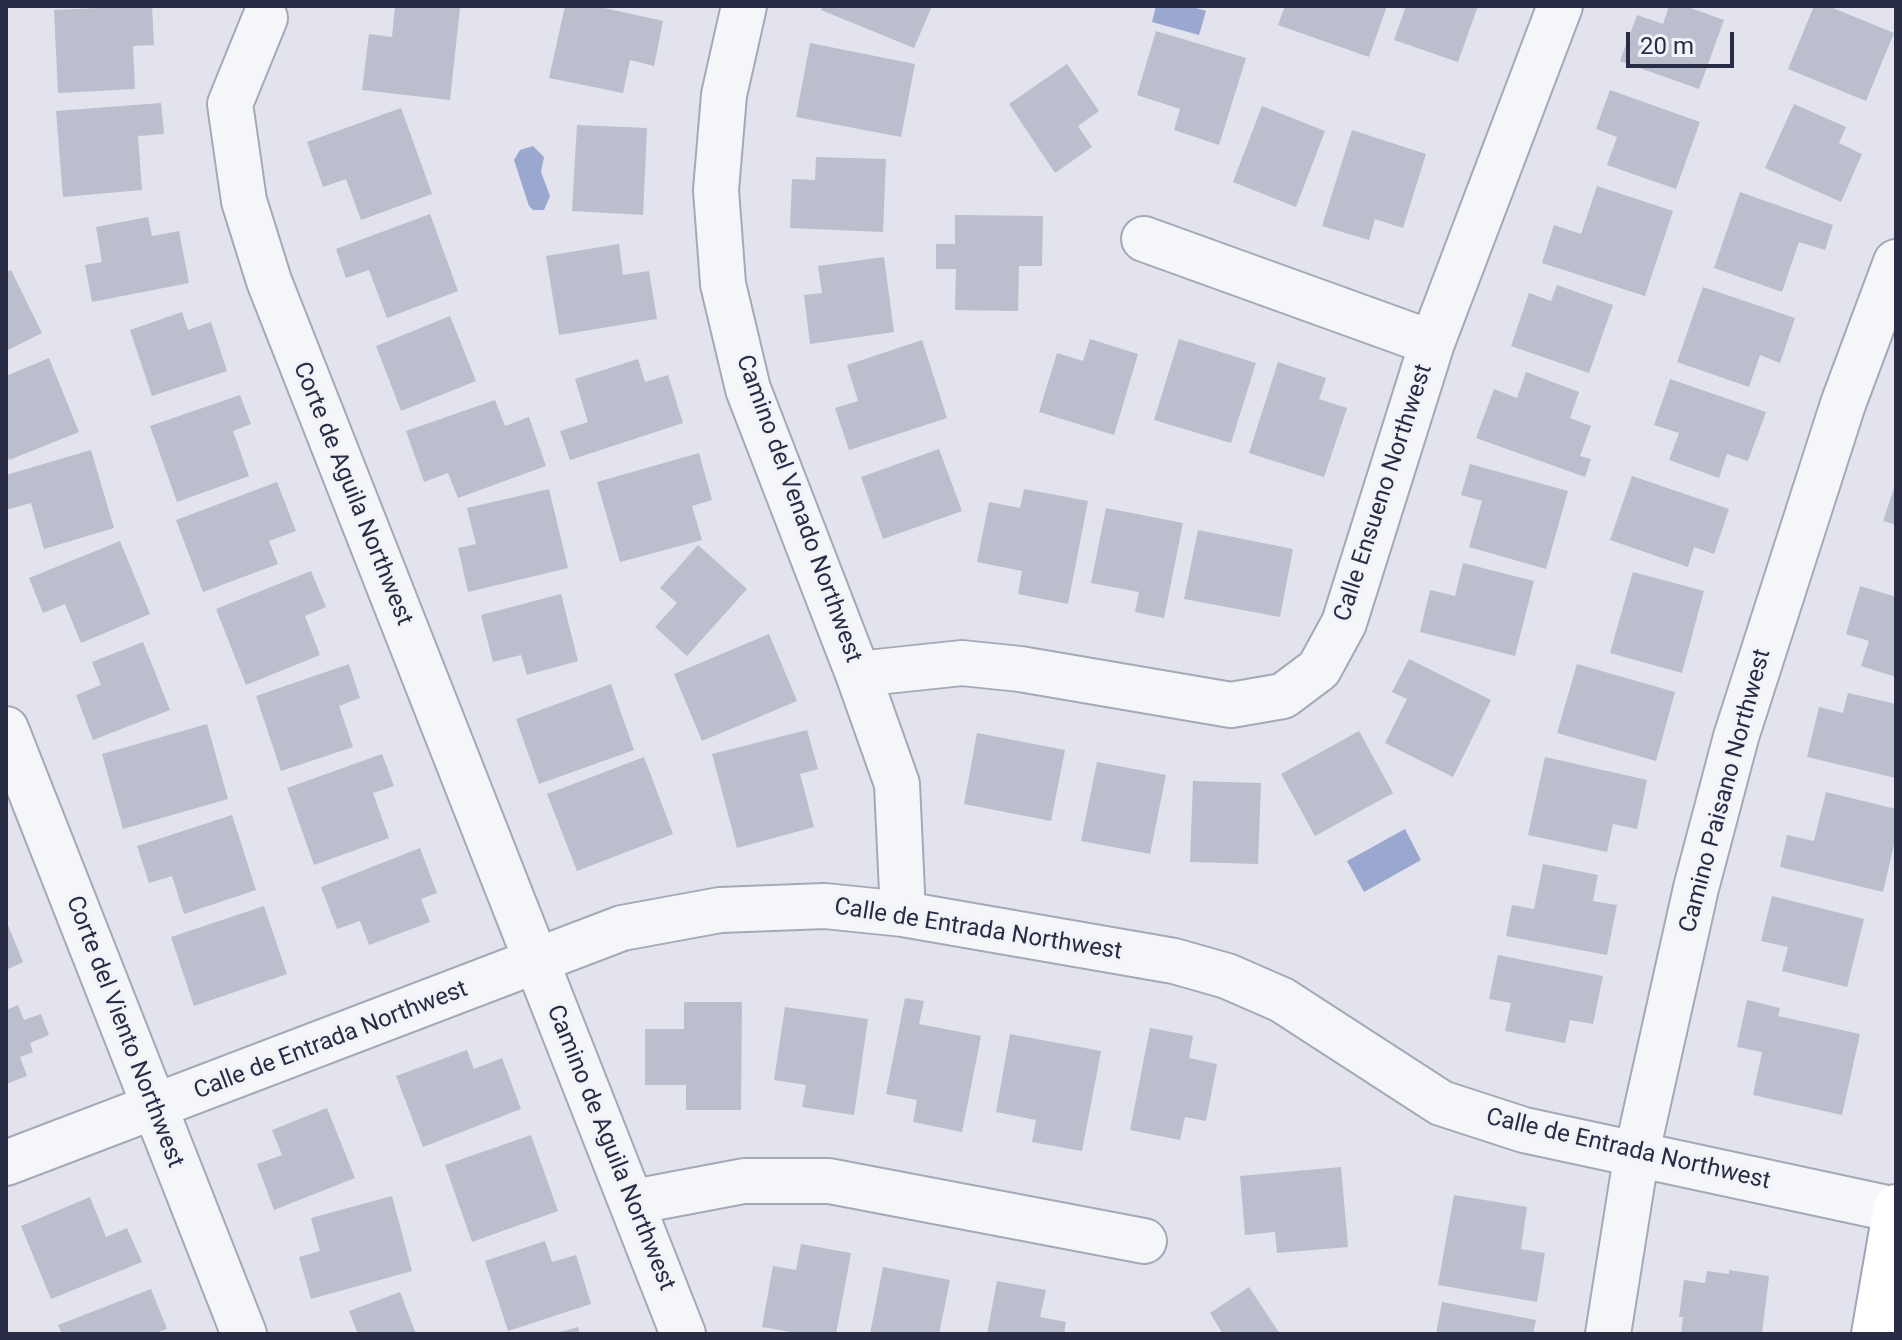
<!DOCTYPE html>
<style>
body{margin:0}
#map{position:relative;width:1902px;height:1340px;overflow:hidden;background:#e2e3ec;font-family:Roboto,sans-serif}
canvas{display:block}
.frame{position:absolute;inset:0;border:8px solid #282c45;pointer-events:none}
.scale{position:absolute;left:1626px;top:32px;width:108px;height:36px;box-sizing:border-box;border:4px solid #282c45;border-top:0;padding-left:10px;font-size:24px;line-height:28px;white-space:nowrap;color:#282c45;-webkit-text-stroke:6px #f2f3f8;paint-order:stroke}
</style>
<div id="map">
<canvas width="1902" height="1340"></canvas>
<div class="frame"></div>
<div class="scale">20 m</div>
</div>
<script>
const g = document.querySelector('canvas').getContext('2d');
g.lineJoin = 'round';
function fill(path, color) {
  g.fillStyle = color;
  g.fill(path, 'evenodd');
}
function strokePath(path, color, width, dash) {
  g.strokeStyle = color;
  g.lineWidth = width;
  g.lineCap = dash ? 'butt' : 'round';
  g.setLineDash(dash || []);
  g.stroke(path);
}
function drawText(font, color, halo, rows, align = 'center') {
  g.font = font + ' Roboto,sans-serif';
  g.lineWidth = 6;
  g.setLineDash([]);
  g.textBaseline = 'middle';
  g.strokeStyle = halo;
  g.fillStyle = color;
  for (const [text, x, y, turn = 0] of rows) {
    g.save();
    g.translate(x, y);
    g.rotate((+turn || 0) * Math.PI / 180);
    g.textAlign = isNaN(turn) ? turn : align;
    if (halo) g.strokeText(text, 0, 0);
    g.fillText(text, 0, 0);
    g.restore();
  }
}
fill(new Path2D(`
 M1156 6H1189L1206 11 1199 35 1152 22Z
 M533 146 544 157 541 172 550 196 544 210H533L529 206 514 160 520 150Z
 M1405 829 1421 860 1364 892 1347 861Z`), '#9aa7cf');
fill(new Path2D(`
 M139 6H152L154 45 133 46 135 89 58 93 54 10Z
 M395 6 460 8 450 100 362 90 369 34 392 37Z
 M565 6H595L663 21 654 66 630 60 623 93 549 78Z
 M823 6H932L914 48 821 10Z
 M1285 6H1387L1369 57 1278 25Z
 M1406 6H1478L1458 62 1394 40Z
 M1669 6H1685L1724 20 1699 89 1620 61 1637 15 1663 24Z
 M1814 6H1828L1894 33 1866 101 1788 69Z
 M1156 31 1246 58 1219 145 1174 130 1180 109 1137 95Z
 M810 43 915 64 901 137 796 117Z
 M1067 64 1099 111 1078 126 1092 147 1055 173 1009 104Z
 M1610 90 1700 122 1676 189 1607 165 1617 137 1596 129Z
 M161 103 164 134 138 136 142 190 63 197 56 111Z
 M1794 104 1846 127 1839 143 1862 154 1841 202 1765 168Z
 M1262 106 1325 131 1296 207 1233 182Z
 M401 108 432 194 361 220 346 179 323 187 307 142Z
 M577 125 647 128 643 215 572 211Z
 M1352 130 1426 154 1403 228 1375 219 1369 240 1322 226Z
 M816 157 886 159 883 232 790 228 792 179 815 180Z
 M1597 186 1673 211 1645 296 1542 263 1554 225 1581 234Z
 M1740 192 1833 225 1825 250 1799 242 1782 292 1714 268Z
 M430 214 458 291 387 318 369 270 346 278 336 249Z
 M955 215 1043 216 1042 266H1019L1018 311 955 310 956 269H936V244H955Z
 M148 217 152 236 179 231 189 283 92 302 85 265 102 262 96 227Z
 M619 244 623 275 649 271 657 319 559 335 546 256Z
 M884 257 894 332 810 344 804 295 822 293 818 266Z
 M11 270 42 333 6 351V272Z
 M1557 285 1613 305 1589 373 1511 346 1529 293 1551 301Z
 M1703 287 1795 318 1780 363 1760 355 1749 387 1677 362Z
 M182 312 188 330 211 322 227 371 152 396 130 330Z
 M450 316 476 381 401 411 376 346Z
 M1090 339 1138 354 1114 435 1039 412 1057 353 1083 361Z
 M1179 339 1256 363 1231 443 1154 420Z
 M922 340 947 418 849 450 835 408 858 401 847 365Z
 M49 358 79 432 9 460 6 452V376Z
 M638 359 645 382 668 375 683 423 570 460 560 431 588 422 575 379Z
 M1278 362 1326 378 1319 399 1347 408 1324 477 1249 453Z
 M1526 372 1579 392 1570 418 1591 426 1580 456 1591 459 1585 477 1476 438 1494 389 1517 398Z
 M1670 379 1766 412 1748 461 1727 454 1719 478 1669 460 1679 433 1654 425Z
 M240 395 251 424 233 431 249 476 177 502 150 426Z
 M495 400 505 426 529 417 546 466 458 498 448 473 424 482 406 431Z
 M939 449 962 511 883 539 861 477Z
 M91 450 114 528 44 549 31 503 6 510V475Z
 M699 453 712 500 692 506 702 540 620 562 597 482Z
 M1470 464 1568 491 1546 569 1469 547 1482 501 1461 495Z
 M1632 476 1729 509 1714 554 1694 547 1688 567 1610 540Z
 M277 482 296 531 269 541 278 564 203 592 176 520Z
 M1896 482V525L1883 521Z
 M549 489 568 568 468 592 458 548 476 544 467 508Z
 M1024 489 1088 501 1068 604 1018 594 1022 571 977 562 989 502 1020 508Z
 M1106 508 1183 523 1164 618 1135 612 1139 592 1091 583Z
 M1198 530 1293 549 1280 617 1184 599Z
 M120 541 150 614 81 643 65 604 43 613 29 578Z
 M698 545 747 589 687 656 655 627 677 603 660 588Z
 M1463 563 1534 581 1515 656 1420 632 1430 590 1455 596Z
 M311 571 326 607 305 616 320 655 246 685 216 609Z
 M1633 572 1704 591 1682 673 1610 653Z
 M1860 586 1896 597V677L1861 666 1869 641 1846 634Z
 M561 594 578 661 527 675 521 655 493 662 481 615Z
 M769 634 797 701 702 741 674 674Z
 M143 642 170 710 93 740 76 695 101 685 92 662Z
 M1409 659 1491 700 1453 777 1385 743 1407 699 1392 692Z
 M349 664 360 698 339 706 353 747 281 771 256 696Z
 M1577 664 1675 692 1656 761 1557 733Z
 M611 684 634 750 539 784 516 719Z
 M1848 693 1896 704V778L1807 757 1819 707 1843 713Z
 M207 724 228 799 123 829 102 754Z
 M807 730 818 769 800 774 814 827 737 848 712 754Z
 M1359 731 1393 793 1315 836 1281 774Z
 M977 733 1065 750 1051 821 964 804Z
 M382 754 394 786 373 793 389 838 314 865 287 788Z
 M644 757 673 834 577 871 547 794Z
 M1545 757 1647 780 1637 829 1613 824 1607 852 1528 835Z
 M1097 762 1166 775 1150 854 1081 841Z
 M1193 781 1261 783 1258 864 1190 862Z
 M1826 792 1896 809V836L1883 892 1780 867 1787 835 1814 841Z
 M232 815 256 890 184 914 172 876 149 883 137 846Z
 M420 848 437 893 421 899 430 922 369 945 360 921 337 929 321 887Z
 M1543 864 1598 875 1593 901 1617 905 1607 955 1506 936 1512 905 1534 909Z
 M1772 896 1864 919 1847 987 1782 971 1788 947 1761 941Z
 M264 906 287 974 194 1006 171 937Z
 M6 920 23 962 6 970Z
 M1498 955 1603 976 1593 1024 1570 1020 1565 1043 1505 1031 1511 1003 1489 999Z
 M905 998 924 1001 919 1024 981 1036 962 1132 913 1122 917 1100 886 1094Z
 M1747 1000 1780 1008 1778 1016 1860 1034 1842 1115 1753 1095 1762 1052 1737 1047Z
 M684 1002H742L741 1110H686V1085H645V1029H684Z
 M18 1005 24 1020 41 1014 49 1035 30 1043 33 1052 20 1057 27 1076 6 1084V1010Z
 M785 1007 868 1019 854 1115 802 1107 806 1085 774 1080Z
 M1150 1028 1193 1036 1189 1058 1217 1064 1206 1121 1185 1117 1180 1140 1130 1130Z
 M1010 1034 1101 1051 1082 1151 1032 1142 1036 1120 996 1112Z
 M467 1050 474 1069 502 1058 521 1109 423 1147 396 1076Z
 M327 1108 355 1178 274 1210 257 1164 282 1155 272 1130Z
 M531 1135 558 1211 472 1242 445 1165Z
 M1341 1167 1348 1247 1277 1253 1275 1232 1245 1235 1240 1176Z
 M1454 1195 1527 1207 1521 1249 1545 1253 1537 1302 1438 1285Z
 M392 1196 412 1271 311 1299 299 1257 320 1251 311 1218Z
 M90 1197 106 1237 127 1228 142 1262 51 1299 21 1226Z
 M545 1241 552 1262 576 1255 591 1304 508 1331 485 1261Z
 M801 1244 851 1253 836 1334H802L762 1327 773 1266 796 1270Z
 M883 1267 950 1280 939 1334H870Z
 M1729 1270 1769 1276 1762 1334H1681L1683 1317H1679L1684 1280 1705 1283 1707 1271 1729 1274Z
 M997 1281 1046 1290 1040 1317 1066 1322 1064 1334H987Z
 M1249 1287 1280 1334H1223L1210 1313Z
 M151 1289 167 1329 152 1334H62L58 1325Z
 M400 1292 416 1334H358L349 1311Z
 M1442 1302 1536 1320 1533 1334H1436Z
 M578 1327 580 1334H556V1333Z`), '#bbbecc');
const minor = new Path2D(`
 M744 6 724 95 716 190 723 284 748 389 858 674 897 784 903 914
 M265 18 230 104 244 201 269 281 683 1334
 M1144 239 1432 343
 M858 674 962 663 1020 669 1231 705 1283 696 1319 669 1344 623 1432 343 1560 6
 M6 729 244 1334
 M6 1163 622 928 720 910 825 906 903 914 1174 961 1227 976 1282 1000 1441 1103 1524 1130 1896 1210
 M633 1202 744 1181H829L1144 1241
 M1608 1334 1637 1152 1696 888 1736 737 1843 404 1896 262`);
const major = new Path2D(`
 M1874 1334 1896 1207`);
strokePath(minor, '#a6a8b7', 48);
strokePath(major, '#a0a4b8', 48);
strokePath(minor, '#f5f6f9', 44);
strokePath(major, '#fff', 44);
drawText('24px', '#282c45', '#f2f3f8', [
 ["Calle Ensueno Northwest",1384,493,-72],
 ["Corte de Aguila Northwest",352,494,68],
 ["Camino del Venado Northwest",798,509,70],
 ["Camino Paisano Northwest",1726,791,-75],
 ["Calle de Entrada Northwest",978,930,9],
 ["Corte del Viento Northwest",124,1032,69],
 ["Calle de Entrada Northwest",331,1041,-21],
 ["Camino de Aguila Northwest",610,1148,68],
 ["Calle de Entrada Northwest",1628,1150,13]
]);
</script>
